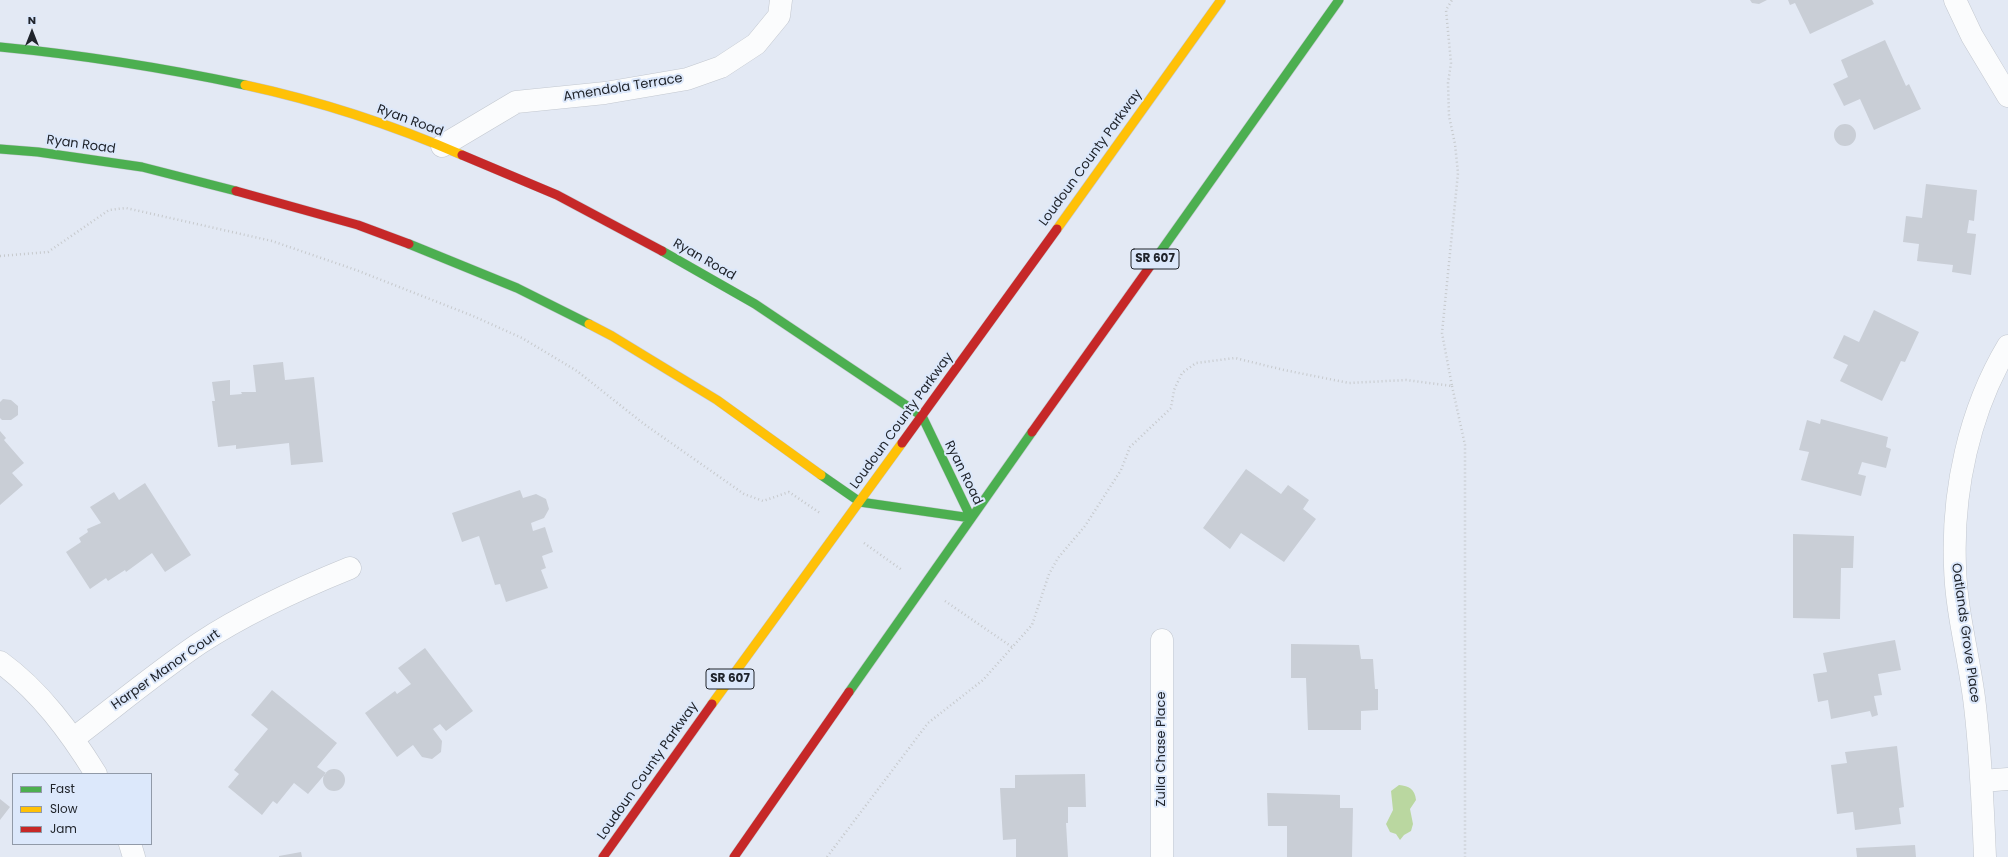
<!DOCTYPE html>
<style>
body{margin:0}
#map{position:relative;width:2008px;height:857px;overflow:hidden;background:#e3e9f4;font-family:Poppins,sans-serif}
canvas{display:block}
.legend{position:absolute;left:12px;top:773px;width:140px;height:72px;box-sizing:border-box;background:#dce8fb;border:1px solid #919aa8;margin:0;padding:5px 7px;list-style:none;font-size:12px;color:#20242b}
.legend li{display:flex;align-items:center;gap:8px;height:20px}
.legend b{width:20px;border:1px solid #919aa8}
.north{position:absolute;left:12px;top:12px;width:40px;height:40px;-webkit-text-stroke:3px #dce8fb;paint-order:stroke;rotate:0deg;font-size:11px;font-weight:700;line-height:16px;text-align:center;color:#20242b}
.north::after{content:'';display:block;margin:auto;width:14px;height:18px;background:#20242b;clip-path:polygon(50% 0,100% 100%,50% 72%,0 100%)}
</style>
<div id="map">
<canvas width="2008" height="857"></canvas>
<ul class="legend">
<li><b style="height:5px;background:#4caf50"></b>Fast</li>
<li><b style="height:5px;background:#ffc107"></b>Slow</li>
<li><b style="height:5px;background:#c62828"></b>Jam</li>
</ul>
<div class="north">N</div>
</div>
<script>
const g = document.querySelector('canvas').getContext('2d');
g.lineJoin = 'round';
function fill(path, color) {
  g.fillStyle = color;
  g.fill(path, 'evenodd');
}
function strokePath(path, color, width, dash) {
  g.strokeStyle = color;
  g.lineWidth = width;
  g.lineCap = dash ? 'butt' : 'round';
  g.setLineDash(dash || []);
  g.stroke(path);
}
function drawText(font, color, halo, rows, align = 'center') {
  g.font = font + ' Poppins,sans-serif';
  g.lineWidth = 4;
  g.setLineDash([]);
  g.textBaseline = 'middle';
  g.strokeStyle = halo;
  g.fillStyle = color;
  for (const [text, x, y, turn = 0] of rows) {
    g.save();
    g.translate(x, y);
    g.rotate((+turn || 0) * Math.PI / 180);
    g.textAlign = isNaN(turn) ? turn : align;
    if (halo) g.strokeText(text, 0, 0);
    g.fillText(text, 0, 0);
    g.restore();
  }
}
fill(new Path2D(`
 M1399 785C1409 786 1415 789 1416 800L1410 809 1413 824 1411 831 1404 835 1400 840 1396 834 1390 832 1386 824 1393 810 1391 791Z`), '#bad7a0');
fill(new Path2D(`
 M1750 0H1767L1759 4 1752 3Z
 M1788 0H1872L1874 4 1810 34 1795 3 1790 5Z
 M1885 40 1906 86 1909 84 1921 109 1874 130 1860 99 1844 106 1833 84 1848 77 1841 60Z
 M1834 135a11 11 0 1 1 22 0a11 11 0 1 1-22 0Z
 M1926 184 1977 190 1974 221 1969 220 1967 233 1976 234 1971 275 1952 272 1953 265 1917 261 1919 244 1903 242 1906 216 1922 218Z
 M1874 310 1919 332 1905 362 1901 361 1882 401 1840 381 1848 365 1833 358 1844 335 1859 342Z
 M283 362 285 380 314 377 323 462 291 465 289 443 236 449V445L218 447 212 401H215L212 382 230 380V395L242 394 241 392H256L253 365Z
 M3 399 11 400 18 406V415L11 420H2L0 418V402Z
 M1821 419 1888 437 1886 447 1891 449 1886 468 1862 462 1858 474 1866 476 1861 496 1801 480 1809 452 1799 450 1807 420 1820 424Z
 M0 431 6 438 4 440 24 463 12 473 23 485 0 505Z
 M1246 469 1281 494 1288 485 1309 500 1303 509 1316 519 1284 562 1241 533 1230 549 1203 528Z
 M145 483 191 555 165 572 152 553 126 572 125 570 108 581 106 578 90 589 66 552 81 542 79 538 88 532 87 529 101 523 90 507 114 492 119 500Z
 M520 490 523 498 536 494 546 499 549 509 544 518 531 523 533 531 545 527 553 552 542 556 546 568 541 570 548 588 506 602 500 584 495 585 479 536 462 542 452 513Z
 M1793 534 1854 536 1853 568H1841L1840 619 1793 618Z
 M1895 640 1901 670 1878 674 1882 695 1874 696 1878 715 1872 717 1870 711 1831 719 1828 700 1818 702 1813 674 1827 672 1823 653Z
 M1291 644 1359 645 1361 659H1373L1375 689H1378V710L1361 711V730H1308L1306 678H1291Z
 M425 648 473 711 446 731 440 724 433 729 442 741 441 752 432 759 422 757 413 745 397 757 365 713 395 691 397 694 411 684 398 668Z
 M272 690 337 743 317 767 326 773 308 794 294 783 277 804 273 801 262 815 228 787 239 774 234 770 268 729 251 715Z
 M1897 746 1904 807 1899 808 1901 824 1855 830 1853 812 1837 814 1831 765 1847 763 1845 752Z
 M323 780a11 11 0 1 1 22 0a11 11 0 1 1-22 0Z
 M1085 774 1086 807H1068V823H1066L1068 857H1016V839L1003 840 1000 788H1015V775Z
 M1267 793 1340 795V808H1353L1352 857H1287V826H1268Z
 M0 799 10 807 0 820Z
 M1915 845 1916 857H1857L1856 848Z
 M301 852 302 857H279V856Z`), '#c9ced6');
const street = new Path2D(`
 M1955 0 1972 36 2008 96
 M442 146 516 102 605 93 687 79 721 67 756 44 779 16 781 0
 M1162 640V857
 M0 662C40 691 70 732 96 774
 M74 738C116 706 157 672 200 643 247 612 298 589 350 568
 M1982 781 2008 779
 M130 844 134 857
 M1985 857C1983 807 1981 757 1975 706 1970 660 1956 613 1955 566 1952 491 1969 411 2008 346`);
const fast = new Path2D(`
 M0 47C83 55 164 68 245 85
 M0 149 38 152 142 167 236 191
 M409 244 517 288 589 324
 M662 251 755 304 922 416 971 518
 M1156 258 1339 0
 M821 475 860 502 971 518
 M849 692 1032 432`);
const slow = new Path2D(`
 M245 85C319 101 393 125 462 155
 M1057 229 1221 0
 M589 324 612 336 717 400 821 475
 M712 704 902 443`);
const jam = new Path2D(`
 M462 155 557 195 662 251
 M236 191 358 225 409 244
 M1032 432 1156 258
 M902 443 1057 229
 M603 857 712 704
 M734 857 849 692`);
strokePath(street, '#c2c7cf', 23);
strokePath(fast, '#c2c7cf', 10);
strokePath(slow, '#c2c7cf', 10);
strokePath(jam, '#c2c7cf', 10);
strokePath(new Path2D(`
 M0 256 48 252 109 210 126 208 272 241 356 270 473 316 522 338 577 371 644 424 744 494 763 501 789 492 820 513
 M1452 386 1465 445V857
 M864 543 902 570
 M945 601 1012 647
 M827 857 928 723 983 680 1032 625 1049 574 1058 558 1085 526 1121 470 1130 447 1171 408 1174 390 1182 373 1196 363 1235 358 1284 370 1349 383 1406 380 1452 386 1442 333 1458 173 1455 144 1449 116 1448 83 1451 63 1446 10 1452 0`), '#c6c9cc', 2.5, [1, 3]);
strokePath(street, '#fbfcfd', 22);
strokePath(fast, '#4caf50', 9);
strokePath(slow, '#ffc107', 9);
strokePath(jam, '#c62828', 9);
for (const [x, y, w] of [
 [1155,259,48],
 [730,679,48]
]) {
  const box = new Path2D();
  box.roundRect(x - w / 2, y - 10, w, 20, 3);
  g.fillStyle = '#dce8fb';
  g.fill(box);
  strokePath(box, '#20242b', 1);
}
drawText('bold 12px', '#20242b', null, [
 ["SR 607",1155,259],
 ["SR 607",730,679]
]);
drawText('13px', '#20242b', '#dce8fb', [
 ["Amendola Terrace",623,88,-9],
 ["Ryan Road",410,121,20],
 ["Ryan Road",81,145,8],
 ["Loudoun County Parkway",1091,158,-54],
 ["Ryan Road",704,260,30],
 ["Loudoun County Parkway",902,421,-54],
 ["Ryan Road",963,473,64],
 ["Oatlands Grove Place",1965,633,82],
 ["Harper Manor Court",166,670,-35],
 ["Zulla Chase Place",1162,749,-90],
 ["Loudoun County Parkway",648,771,-55]
]);
</script>
